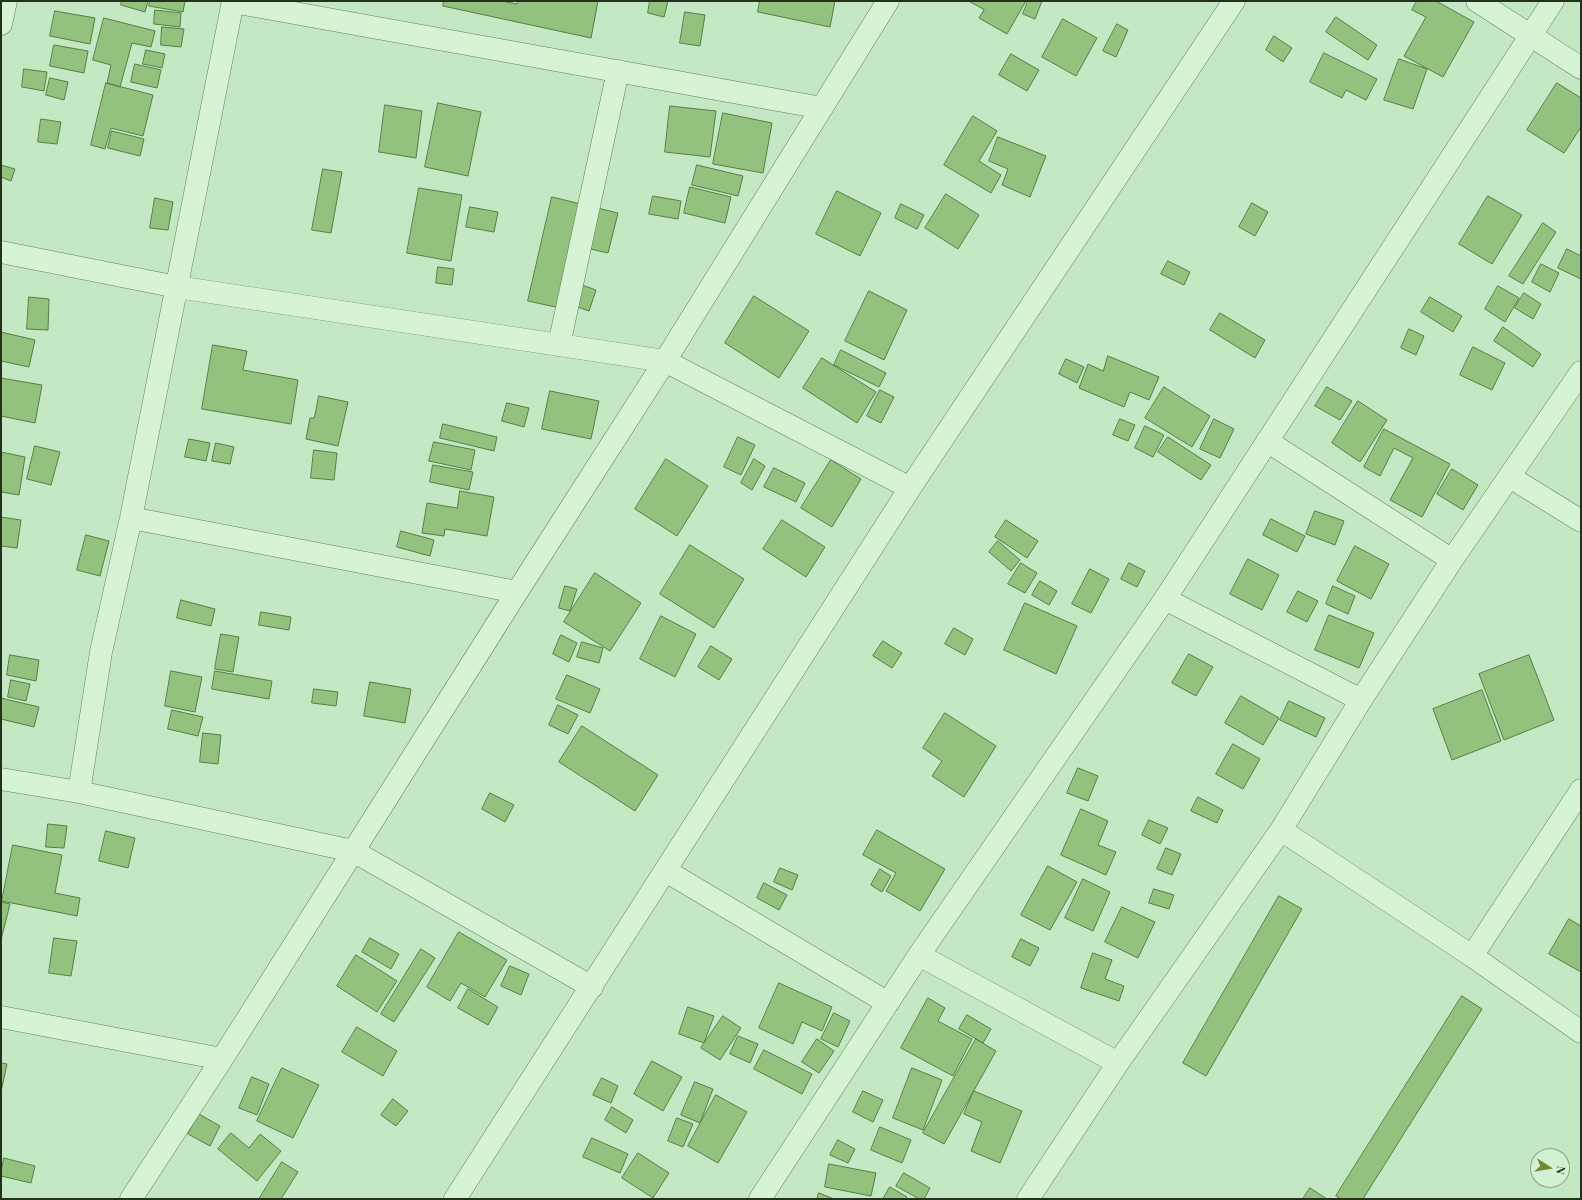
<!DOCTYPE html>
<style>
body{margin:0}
#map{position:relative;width:1582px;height:1200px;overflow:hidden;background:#c4e8c3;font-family:"Playfair Display",serif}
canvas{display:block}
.frame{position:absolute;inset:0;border:2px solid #23321e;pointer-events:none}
.north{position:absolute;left:1530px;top:1148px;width:40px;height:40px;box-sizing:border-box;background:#d2f1d2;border:1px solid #8ca58a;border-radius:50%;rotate:102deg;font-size:11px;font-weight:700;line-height:16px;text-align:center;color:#23321e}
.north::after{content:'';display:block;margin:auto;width:14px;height:18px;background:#718833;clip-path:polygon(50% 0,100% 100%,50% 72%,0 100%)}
</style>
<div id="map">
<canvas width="1582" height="1200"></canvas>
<div class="frame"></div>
<div class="north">N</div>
</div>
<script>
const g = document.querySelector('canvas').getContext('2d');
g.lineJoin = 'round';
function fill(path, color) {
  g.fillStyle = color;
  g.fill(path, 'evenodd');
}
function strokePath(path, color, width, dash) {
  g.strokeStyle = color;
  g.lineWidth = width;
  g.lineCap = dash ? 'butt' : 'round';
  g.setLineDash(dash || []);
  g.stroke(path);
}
const building = new Path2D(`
 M122 1H148L145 12 121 5Z
 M150 1H185L183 12 149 6Z
 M444 1H502L517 4 518 1H598L591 38 443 6Z
 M650 1H668L664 17 648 13Z
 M760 1H835L830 27 758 12Z
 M969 1H1026L1007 34 979 18 984 10Z
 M1028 1H1042L1035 19 1023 14Z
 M1417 1H1436L1474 22 1443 77 1404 56 1426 17 1412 10Z
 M155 10 181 13 180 27 154 24Z
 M55 11 95 18 90 44 50 36Z
 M685 12 705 15 700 46 680 43Z
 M1336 17 1377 45 1368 60 1326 32Z
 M104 18 155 31 151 47 132 43 120 87 107 83 111 65 93 60Z
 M1063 19 1097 38 1076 76 1042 57Z
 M1117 24 1128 30 1116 57 1103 51Z
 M162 27 184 29 181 47 161 45Z
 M1274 36 1292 48 1283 62 1266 50Z
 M54 45 88 51 84 73 50 66Z
 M146 50 165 54 162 68 143 64Z
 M1324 53 1377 79 1366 100 1346 90 1342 98 1310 82Z
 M1011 54 1039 70 1027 91 999 75Z
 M1399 59 1427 69 1413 109 1384 100Z
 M135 64 161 70 157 88 131 82Z
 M24 69 47 72 44 91 22 87Z
 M50 78 68 82 64 100 46 95Z
 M106 83 153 95 143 136 111 128 105 149 91 145Z
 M1557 83 1581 98V127L1564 153 1527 130Z
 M438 103 481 112 468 176 425 167Z
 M385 105 422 111 416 158 379 152Z
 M670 106 716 111 710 157 665 152Z
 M723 113 772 123 763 173 713 164Z
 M973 116 997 131 979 161 1001 175 991 193 944 165Z
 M41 119 61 122 57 144 38 142Z
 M112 131 144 139 140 156 108 148Z
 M998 137 1046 156 1030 197 1002 185 1008 169 989 161Z
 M1 165 15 169 11 181 1 177Z
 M697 165 743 176 738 196 692 185Z
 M323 169 342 172 331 233 312 230Z
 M690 187 731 197 725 223 684 213Z
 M419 188 462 195 451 261 407 253Z
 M837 191 881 213 860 256 816 234Z
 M946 194 979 215 958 249 925 228Z
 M653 196 681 201 678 219 649 214Z
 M1488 196 1522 215 1492 264 1459 244Z
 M552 197 618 213 608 253 586 248 569 310 528 301Z
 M155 198 173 202 168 230 150 228Z
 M1252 203 1268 212 1255 236 1239 227Z
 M901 204 924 215 917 229 895 218Z
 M470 207 498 212 494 232 466 227Z
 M1543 223 1556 232 1523 284 1509 276Z
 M1567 249 1581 256V279L1558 268Z
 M1168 261 1190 272 1184 285 1161 274Z
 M1541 264 1559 273 1550 292 1532 282Z
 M438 267 454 269 452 285 436 283Z
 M582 285 596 290 589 311 575 306Z
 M1498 286 1519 298 1505 322 1485 309Z
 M869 291 907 310 884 360 845 341Z
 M1524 293 1541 304 1533 319 1515 308Z
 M754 296 809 331 779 378 725 343Z
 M29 297 49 299 48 330 27 329Z
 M1430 297 1462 316 1453 332 1421 312Z
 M1220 313 1265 340 1255 358 1210 330Z
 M1503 327 1541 354 1533 367 1494 341Z
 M1409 329 1424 336 1416 355 1401 348Z
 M1 332 35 340 29 367 1 361Z
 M213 345 247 351 243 370 298 380 291 424 202 409Z
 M1473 347 1505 363 1492 390 1460 375Z
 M841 350 886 373 879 387 834 365Z
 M1108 356 1159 377 1149 400 1130 392 1124 407 1079 388 1088 364 1103 371Z
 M822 358 876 392 857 423 803 388Z
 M1066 359 1084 367 1077 383 1059 374Z
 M1 378 42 385 35 423 1 416Z
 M1164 387 1210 416 1192 447 1145 418Z
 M1327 387 1352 401 1340 420 1315 406Z
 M880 390 894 397 881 423 867 416Z
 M550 391 599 401 591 439 542 429Z
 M319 396 348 402 338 446 306 439 310 418H314Z
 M1358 401 1387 420 1360 462 1332 443Z
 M507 403 529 408 524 427 502 421Z
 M1120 419 1135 425 1128 441 1113 435Z
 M1214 419 1234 429 1220 458 1200 449Z
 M443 424 497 437 494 451 440 438Z
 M1145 426 1164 435 1153 457 1135 448Z
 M1384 429 1450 464 1422 517 1390 500 1413 458 1394 448 1380 476 1364 467Z
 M738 437 755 445 741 475 724 467Z
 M1168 437 1211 465 1201 480 1158 452Z
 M189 439 210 443 206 461 185 457Z
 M434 442 475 450 471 470 429 461Z
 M216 443 234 447 230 464 212 461Z
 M35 446 60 452 51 485 27 479Z
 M314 450 337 453 334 480 311 478Z
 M1 452 25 457 19 495 1 492Z
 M666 459 708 486 677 536 635 509Z
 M754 459 765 466 752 490 741 483Z
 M831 460 861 479 832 527 801 508Z
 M433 465 473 472 469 490 430 482Z
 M774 468 805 483 796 502 764 487Z
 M1452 469 1478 485 1463 510 1437 494Z
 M460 491 494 497 487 536 445 529 444 536 422 533 427 503 457 508Z
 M1315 511 1344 521 1335 545 1306 534Z
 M1 517 21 520 17 548 1 546Z
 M1271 519 1305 536 1297 552 1263 535Z
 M782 520 825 547 806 577 763 549Z
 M1006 520 1038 541 1027 558 995 537Z
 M401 531 434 540 430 556 397 547Z
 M86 535 109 541 100 576 77 570Z
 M998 541 1020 560 1011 571 989 552Z
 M690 545 744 579 714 628 660 594Z
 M1355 546 1389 564 1371 599 1337 581Z
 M1248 559 1279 575 1262 610 1230 594Z
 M1021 563 1037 573 1025 593 1008 584Z
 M1129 563 1145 571 1137 587 1121 579Z
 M1090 569 1109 579 1091 613 1072 604Z
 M595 573 641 603 610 651 564 622Z
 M1040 581 1057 591 1049 605 1032 595Z
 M565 586 577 589 570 611 559 608Z
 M1333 586 1355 596 1348 614 1326 604Z
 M1298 591 1318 601 1307 622 1287 612Z
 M181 600 215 609 211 626 177 618Z
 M1025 603 1077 626 1056 674 1004 650Z
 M261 612 291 617 289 630 259 625Z
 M1329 615 1374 633 1359 668 1315 650Z
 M661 616 696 634 675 677 640 659Z
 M954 628 973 639 965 655 945 644Z
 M221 634 239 637 233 672 215 669Z
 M561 635 577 643 569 662 553 654Z
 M883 641 902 653 892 668 873 656Z
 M582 642 603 648 599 663 577 657Z
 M711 646 732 659 719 680 698 667Z
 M1189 654 1213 667 1196 696 1172 683Z
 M10 655 39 660 36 681 7 675Z
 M1529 655 1554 720 1504 740 1479 674Z
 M171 671 202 677 195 712 165 706Z
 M215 671 272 681 269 699 212 689Z
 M567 675 600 689 590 713 556 699Z
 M11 680 30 684 26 701 8 697Z
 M370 682 411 689 405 723 364 716Z
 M314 689 338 692 336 706 312 703Z
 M1482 690 1501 741 1452 760 1433 709Z
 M1241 696 1279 718 1263 745 1225 723Z
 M1 698 39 707 34 727 1 719Z
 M1289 701 1325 718 1316 737 1280 720Z
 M558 705 578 715 568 734 549 725Z
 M172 710 203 717 198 736 168 729Z
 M945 713 996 746 964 797 932 776 942 761 923 748Z
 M582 726 658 775 635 811 559 762Z
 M203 733 221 735 218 764 200 762Z
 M1233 744 1260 759 1243 789 1216 774Z
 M1078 768 1098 776 1088 801 1067 793Z
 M490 793 514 805 505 822 482 809Z
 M1198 797 1223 810 1217 823 1191 811Z
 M1081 809 1108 821 1098 845 1116 852 1106 875 1061 855Z
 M1149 820 1168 828 1160 844 1142 835Z
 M48 824 67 826 64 848 46 847Z
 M877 830 945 869 920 911 886 891 896 873 863 855Z
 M106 831 135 838 128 868 99 861Z
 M13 845 62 855 55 893 80 898 77 916 2 901Z
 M1166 848 1181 854 1172 875 1157 869Z
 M1048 866 1077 882 1050 930 1021 915Z
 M780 868 798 875 792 890 774 882Z
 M880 869 891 876 882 892 871 885Z
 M1083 879 1110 892 1093 931 1065 918Z
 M764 883 787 895 779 910 757 898Z
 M1154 889 1174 895 1169 909 1149 903Z
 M1279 896 1302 909 1206 1076 1183 1063Z
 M1 902 10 904 1 940Z
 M1122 907 1155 922 1138 958 1105 942Z
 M1569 919 1581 926V972L1549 954Z
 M459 932 507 960 485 997 461 983 450 1001 427 987Z
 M54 938 77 941 71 976 49 973Z
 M370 938 399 954 391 969 362 952Z
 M1021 939 1039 948 1030 966 1012 957Z
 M421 949 435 958 394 1022 381 1014Z
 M1093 953 1112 960 1105 979 1124 986 1119 1001 1081 988Z
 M356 955 397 981 377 1012 337 986Z
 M510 966 529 974 521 995 501 986Z
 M779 983 832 1007 822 1031 802 1022 793 1044 759 1028Z
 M468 989 498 1007 488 1025 458 1008Z
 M1462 996 1482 1009 1363 1199H1341L1336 1196Z
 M928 998 945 1008 938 1021 972 1039 953 1076 901 1048Z
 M688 1007 714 1016 704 1043 679 1034Z
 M834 1013 850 1021 838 1047 821 1039Z
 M967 1015 991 1029 983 1043 959 1029Z
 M723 1016 741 1028 720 1060 701 1048Z
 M357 1027 397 1051 383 1076 342 1052Z
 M738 1036 758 1044 750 1063 730 1054Z
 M817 1039 834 1051 819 1073 802 1062Z
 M976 1039 996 1051 944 1144 923 1133Z
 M764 1050 812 1074 802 1094 754 1069Z
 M652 1061 682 1077 663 1111 634 1094Z
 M1 1063 7 1064 1 1092Z
 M282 1068 319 1085 293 1138 257 1121Z
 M912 1068 942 1080 923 1130 893 1118Z
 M252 1077 269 1084 257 1115 239 1108Z
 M602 1078 618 1086 611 1103 593 1095Z
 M695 1082 713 1089 700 1123 681 1115Z
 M863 1091 883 1100 873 1122 853 1112Z
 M974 1091 1022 1111 1000 1163 971 1151 982 1122 964 1114Z
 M716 1095 747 1112 718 1163 688 1146Z
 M393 1099 408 1111 396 1126 381 1115Z
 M612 1107 633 1120 626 1133 605 1120Z
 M199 1114 220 1126 210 1146 188 1134Z
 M677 1118 693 1124 683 1147 668 1141Z
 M880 1127 911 1140 902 1163 871 1150Z
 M231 1133 249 1148 260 1134 281 1151 257 1181 218 1149Z
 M592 1138 628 1154 620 1173 583 1157Z
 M838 1140 855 1149 848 1163 830 1155Z
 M638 1153 669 1173 653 1198 622 1178Z
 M4 1158 35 1166 31 1183 1 1176Z
 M282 1162 298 1172 281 1199H259Z
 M829 1164 876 1173 871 1196 825 1187Z
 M904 1173 930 1188 924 1199H919L896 1186Z
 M890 1187 907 1197 905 1199H883Z
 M1310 1188 1327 1199H1303Z
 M819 1193 834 1199H817Z`);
fill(building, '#92c27d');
strokePath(building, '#577d45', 1);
const minor = new Path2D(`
 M1477 1 1581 68
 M233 2 822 108
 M1 24 6 1
 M1 252 177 287 665 361 910 488
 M559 345 618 71
 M1267 441 1452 560
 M1510 477 1581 521
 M131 518 517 592
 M1165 599 1361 700
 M1 779 79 792 353 851 592 987
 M79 792 101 652 131 518 233 1
 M1281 830 1472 956 1581 1032
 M666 871 888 1003
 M919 955 1118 1063
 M1472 956 1581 790
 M1 1017 222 1059
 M131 1199 222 1059 517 592 665 361 888 1
 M455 1199 910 488 1234 1
 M760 1199 919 955 1165 599 1553 1
 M1028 1199 1118 1063 1281 830 1361 700 1452 560 1581 372`);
strokePath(minor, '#63805c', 23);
strokePath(minor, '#d6f4d5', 22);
</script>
